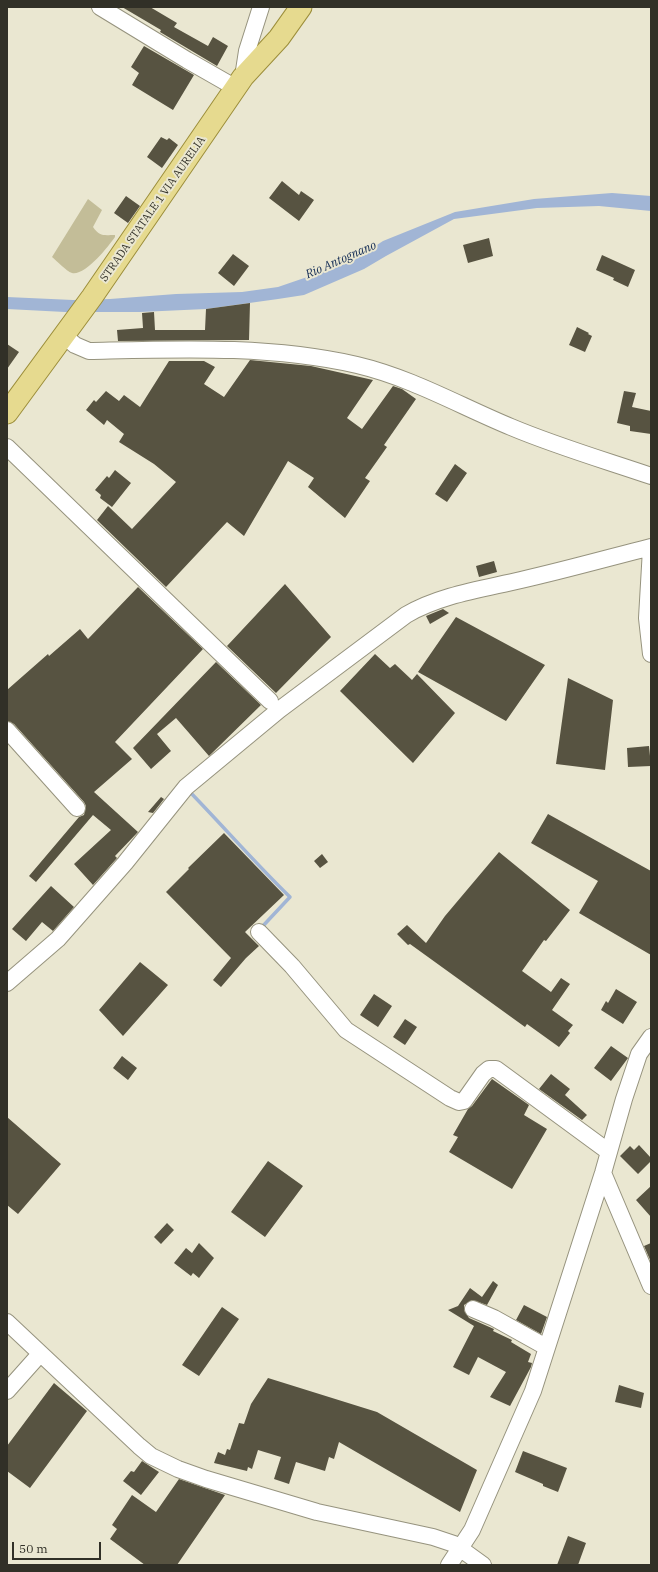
<!DOCTYPE html>
<style>
body{margin:0}
#map{position:relative;width:658px;height:1572px;overflow:hidden;background:#eae7d1;font-family:"IBM Plex Serif",serif}
canvas{display:block}
.frame{position:absolute;inset:0;border:8px solid #313027;pointer-events:none}
.scale{position:absolute;left:12px;top:1542px;width:89px;height:18px;box-sizing:border-box;border:2px solid #313027;border-top:0;padding-left:5px;font-size:12px;line-height:14px;white-space:nowrap;color:#313027;-webkit-text-stroke:3px #eae7d1;paint-order:stroke}
</style>
<div id="map">
<canvas width="658" height="1572"></canvas>
<div class="frame"></div>
<div class="scale">50 m</div>
</div>
<script>
const g = document.querySelector('canvas').getContext('2d');
g.lineJoin = 'round';
function fill(path, color) {
  g.fillStyle = color;
  g.fill(path, 'evenodd');
}
function strokePath(path, color, width, dash) {
  g.strokeStyle = color;
  g.lineWidth = width;
  g.lineCap = dash ? 'butt' : 'round';
  g.setLineDash(dash || []);
  g.stroke(path);
}
function drawText(font, color, halo, rows, align = 'center') {
  g.font = font + ' "IBM Plex Serif",serif';
  g.lineWidth = 4;
  g.setLineDash([]);
  g.textBaseline = 'middle';
  g.strokeStyle = halo;
  g.fillStyle = color;
  for (const [text, x, y, turn = 0] of rows) {
    g.save();
    g.translate(x, y);
    g.rotate((+turn || 0) * Math.PI / 180);
    g.textAlign = isNaN(turn) ? turn : align;
    if (halo) g.strokeText(text, 0, 0);
    g.fillText(text, 0, 0);
    g.restore();
  }
}
fill(new Path2D(`
 M88 199 102 210 93 227C100 237 104 235 115 235V237C108 247 85 276 72 273 66 271 57 261 52 257Z`), '#c3bd98');
fill(new Path2D(`
 M612 193 651 196V211L599 206 537 208 454 219 386 256 364 269 304 295 278 299 206 309 140 312H65L7 309V297L73 300 110 299 176 294 242 292 278 287 351 262 383 241 455 212 534 199Z`), '#a1b5d5');
strokePath(new Path2D(`
 M189 791C223 826 255 863 290 897L261 928`), '#a1b5d5', 3.5);
fill(new Path2D(`
 M122 7H150L177 23 174 27 208 46 213 37 228 46 217 66 160 32 161 30Z
 M144 46 194 75 173 110 132 85 139 73 131 67Z
 M161 137 167 140 169 138 178 145 162 168 147 157Z
 M282 181 299 195 301 191 314 200 299 221 269 198Z
 M126 196 140 206 128 223 114 213Z
 M489 238 493 256 468 263 463 245Z
 M233 254 249 266 234 286 218 273Z
 M602 255 635 270 628 287 613 280 614 278 596 270Z
 M250 303 249 340 118 341 117 330 143 328 142 313 154 312 155 330H205L206 309Z
 M577 327 589 333 588 334 592 336 585 352 569 345Z
 M7 344 19 352 7 369Z
 M250 360 311 366 373 380 347 418 362 429 393 386 402 389 416 399 384 445 387 447 365 478 370 481 345 518 308 487 314 478 288 461 244 536 227 522 166 587 97 520 108 506 132 529 176 482 154 464 119 442 124 434 107 420 104 425 86 410 94 400 96 402 106 391 119 401 124 395 140 407 169 361H204L215 367 204 384 224 397Z
 M624 391 636 393 632 407 651 411V434L630 431V426L617 423Z
 M455 464 467 473 447 502 435 494Z
 M115 470 131 483 112 507 100 498 101 495 95 490 107 476 109 478Z
 M494 561 497 572 479 577 476 566Z
 M285 584 331 637 276 693 227 646Z
 M138 587 203 649 115 742 132 759 94 792 138 832 115 856 117 858 93 885 74 864 111 830 93 815 36 882 29 876 79 817 84 815 86 806 84 802 14 724 7 721V690L48 654 49 656 80 629 88 639Z
 M443 609 449 613 430 624 426 616Z
 M456 617 545 665 506 721 418 672Z
 M375 654 390 668 395 664 412 680 417 674 455 713 413 763 340 691Z
 M216 662 261 705 209 756 176 718 157 734 171 751 151 769 133 748Z
 M568 678 613 700 605 770 556 764Z
 M649 746 651 766 628 767 627 748Z
 M161 797 164 799 153 813 148 812Z
 M548 814 651 871V955L579 913 598 881 531 843Z
 M224 833 284 895 245 932 259 946 246 958 221 987 213 980 231 958 166 892 189 869 188 868Z
 M499 852 570 910 546 941 544 940 522 971 551 992 561 978 570 984 552 1010 573 1025 568 1031 570 1033 559 1047 527 1024 525 1027 410 944 408 945 397 934 407 925 426 943 445 916Z
 M322 854 328 862 320 868 314 861Z
 M51 886 74 907 53 931 42 922 26 941 12 929Z
 M140 962 168 985 123 1036 99 1010Z
 M616 989 637 1002 623 1024 601 1010 606 1001 608 1003Z
 M374 994 392 1006 378 1027 360 1015Z
 M405 1019 417 1027 405 1045 393 1037Z
 M611 1046 628 1058 611 1081 594 1068Z
 M122 1056 137 1068 128 1080 113 1068Z
 M551 1074 570 1089 565 1095 587 1115 582 1120 539 1089Z
 M492 1079 529 1105 524 1115 547 1129 512 1189 449 1152 458 1137 453 1135 468 1109 472 1106Z
 M7 1117 61 1164 18 1214 7 1205Z
 M639 1145 651 1158V1161L638 1174 620 1156 630 1146 634 1150Z
 M268 1161 303 1186 265 1237 231 1212Z
 M651 1186V1217L636 1200Z
 M167 1223 174 1230 161 1244 154 1237Z
 M199 1243 214 1258 199 1278 193 1273 191 1276 174 1263 186 1248 192 1253Z
 M651 1243V1262L644 1246Z
 M493 1281 498 1285 487 1305 472 1300 464 1305V1310L469 1318 494 1329 493 1331 512 1340 511 1342 531 1354 528 1362 532 1363 531 1367 510 1406 490 1397 506 1372 478 1357 469 1375 453 1367 474 1326 448 1310 458 1306 470 1288 482 1297Z
 M524 1305 547 1317 541 1334 516 1320Z
 M222 1307 239 1319 199 1376 182 1365Z
 M268 1378 377 1412 477 1470 460 1512 339 1442 334 1459 329 1457 325 1471 296 1462 289 1484 274 1479 281 1457 258 1450 252 1469 248 1467 247 1471 214 1463 218 1452 225 1455 227 1449 230 1450 239 1423 244 1424 251 1404Z
 M54 1383 87 1411 30 1488 7 1471V1446Z
 M619 1385 644 1393 641 1408 615 1402Z
 M523 1451 567 1468 558 1492 543 1486V1484L515 1472Z
 M142 1461 159 1472 141 1495 123 1481 131 1471 134 1472Z
 M179 1479 225 1495 177 1565H145L110 1539 117 1529 112 1525 132 1495 156 1512Z
 M568 1536 586 1543 578 1565H557Z`), '#575341');
const minor = new Path2D(`
 M100 7 187 60 236 88
 M243 77 247 51 261 7
 M63 335 75 345 89 351C179 349 269 345 357 365 412 378 460 406 511 427 556 446 604 460 651 476
 M7 447 270 701
 M651 549 647 618 651 654
 M7 730 77 808
 M259 932 292 966 346 1030 450 1098 459 1102 464 1101 483 1074 489 1069H496L609 1152
 M7 983 58 939 125 863 186 787 279 710 406 615C440 595 483 589 521 580 565 570 608 558 651 547
 M603 1173 651 1286
 M473 1309 494 1318 546 1347
 M7 1322 139 1446 151 1456 178 1469 206 1479 317 1512 433 1537 454 1544 483 1565
 M7 1391 40 1354
 M449 1565 472 1530 533 1391 603 1173 624 1099 639 1054 651 1037`);
const major = new Path2D(`
 M7 413 92 297 243 77 279 38 301 7`);
strokePath(minor, '#96937e', 18);
strokePath(major, '#9c8e3a', 23);
strokePath(minor, '#fff', 16);
strokePath(major, '#e6da8f', 21);
drawText('11px', '#313027', '#eae7d1', [
 ["STRADA STATALE 1 VIA AURELIA",153,209,-55]
]);
drawText('italic 12px', '#112a53', '#eae7d1', [
 ["Rio Antognano",341,260,-24]
]);
</script>
